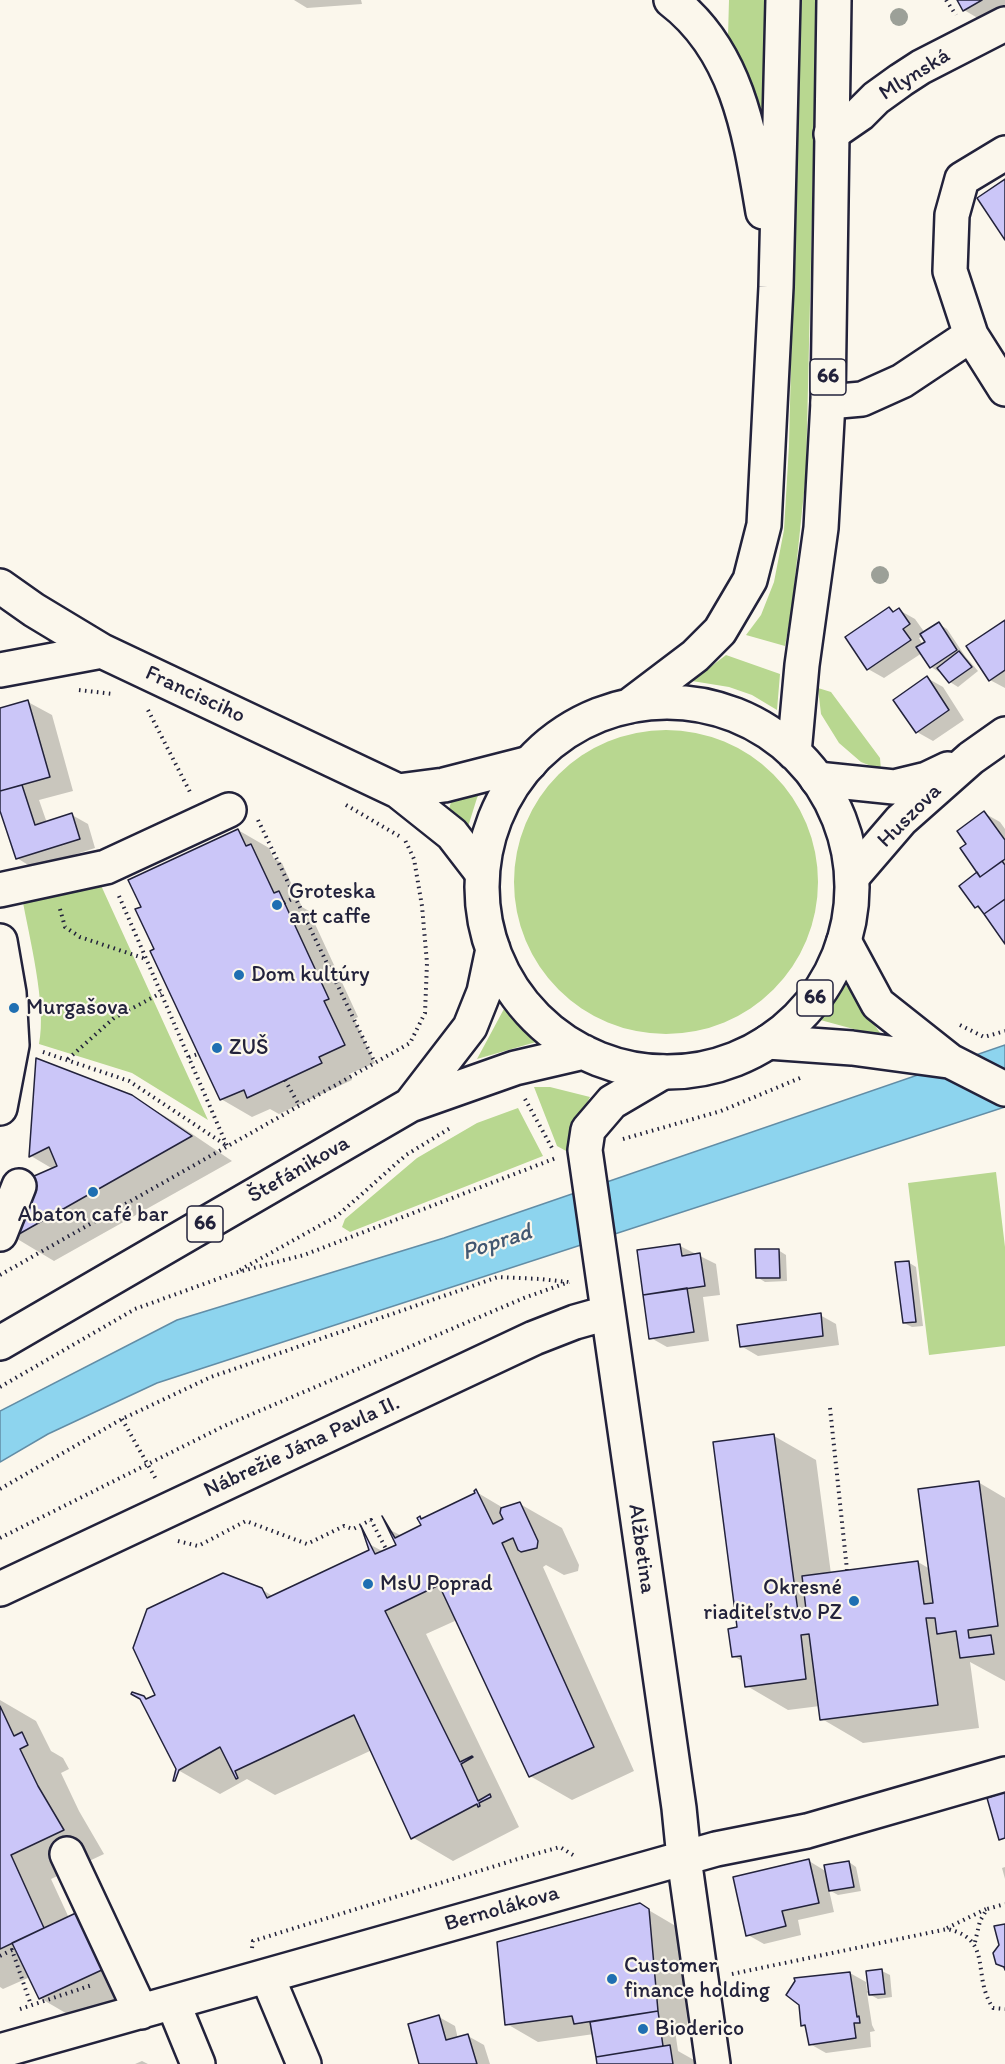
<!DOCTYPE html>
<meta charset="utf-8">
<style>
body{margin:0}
canvas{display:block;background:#fbf7ec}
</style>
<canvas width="1005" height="2064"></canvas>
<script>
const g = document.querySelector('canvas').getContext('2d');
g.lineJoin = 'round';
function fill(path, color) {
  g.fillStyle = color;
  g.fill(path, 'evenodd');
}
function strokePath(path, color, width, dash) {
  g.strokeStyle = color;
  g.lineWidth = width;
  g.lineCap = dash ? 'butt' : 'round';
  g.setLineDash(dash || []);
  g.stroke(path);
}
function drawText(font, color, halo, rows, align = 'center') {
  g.font = font + ' Itim,sans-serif';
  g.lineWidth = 4.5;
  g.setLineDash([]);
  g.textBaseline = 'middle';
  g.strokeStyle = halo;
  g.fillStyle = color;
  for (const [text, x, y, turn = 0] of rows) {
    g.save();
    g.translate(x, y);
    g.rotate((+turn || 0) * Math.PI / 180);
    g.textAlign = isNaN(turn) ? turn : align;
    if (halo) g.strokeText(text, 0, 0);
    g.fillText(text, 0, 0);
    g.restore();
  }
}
fill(new Path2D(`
 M729 0H766L763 120 756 94 728 36Z
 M800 0H817L806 473 792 607 785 646 746 635 761 615 774 582 784 530 789 445Z
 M726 655 780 674 777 710 752 695 729 687 692 681Z
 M818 688 831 692 880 758 881 770 861 762 839 743 821 714Z
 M514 882a152 152 0 1 1 304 0a152 152 0 1 1-304 0Z
 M485 783 477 798 467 830 448 813 454 791Z
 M99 881 208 1120 132 1073 39 1044C47 1005 29 937 22 897Z
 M843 981 883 1037 813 1018Z
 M505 1007 536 1042 477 1059Z
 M534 1087H550L590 1097 572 1131 568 1152 557 1146Z
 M518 1108 543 1156 350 1232 342 1227 345 1219 417 1158 477 1123Z
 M996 1172 1005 1247V1346L929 1355 908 1183Z`), '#b8d790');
const water = new Path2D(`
 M1005 1045V1107L157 1383 48 1434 0 1462V1411L177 1320 444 1238Z`);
fill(water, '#8dd4ee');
strokePath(water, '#628da6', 1.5);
fill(new Path2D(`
 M294 0H361L362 4 307 8Z
 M958 0H1005V5L981 20 964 10Z
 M889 609 895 613 899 610 915 619 925 633 939 624 947 629 965 656 978 671 958 687 950 682 941 670 939 672 931 667 922 653 884 678 868 669ZM923 636 927 642 923 645 919 638Z
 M1005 622V688L990 680Z
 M927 678 943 687 964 720 933 741 917 732Z
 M28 702 52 715 73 791 39 800 47 823 72 815 88 824 95 848 33 868 17 858 0 806V710Z
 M984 813 1000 822 1005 829V941L983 911 976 907 979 873 968 844Z
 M238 830 269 848 274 859 282 863 302 907 309 911 358 1017 354 1019 375 1063 349 1074 352 1080 279 1114 270 1109 252 1117 221 1099Z
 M131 1096 173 1121 232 1161 54 1261 14 1237 53 1169 31 1156Z
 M680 1246 716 1264 720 1295 703 1297 709 1341 667 1347 651 1338Z
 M778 1250 786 1255 787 1281 765 1282 757 1277Z
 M908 1262 916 1267 923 1326 912 1327 904 1323Z
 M820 1315 836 1324 839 1345 758 1356 741 1346Z
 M774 1436 816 1460 831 1574 918 1562 930 1569 978 1482 1005 1498V1681L970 1662 979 1728 863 1743 822 1719 820 1706 788 1710 747 1686 744 1662 733 1656Z
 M478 1493 505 1509 520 1504 562 1528 579 1565 578 1571 564 1575 546 1565 543 1567 634 1771 572 1800 530 1776 457 1620 426 1634 519 1827 453 1861 412 1837 372 1750 275 1795 247 1779 220 1794 178 1770 148 1700 157 1696 261 1589 274 1597 371 1550 369 1544 384 1552 398 1546 390 1530 402 1536Z
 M0 1700 36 1721 51 1751 63 1758 69 1769 61 1773 79 1811 104 1854 51 1879 69 1918 145 1993 81 2022 40 1998 30 1977 3 1989 0 1987Z
 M809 1861 827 1872 849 1862 856 1867 861 1891 838 1895 829 1890 834 1912 798 1920 801 1935 764 1944 748 1935Z
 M1005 1867V1879L1002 1868Z
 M640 1905 679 1928 688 2029 675 2030 678 2051 694 2060V2064H599L594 2034 538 2042 507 2024Z
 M882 1971 890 1975 892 1997 878 1999 867 1993 872 2025 875 2031 870 2032 871 2047 826 2053 810 2044 807 2028 802 2025 850 1973 866 1982 867 1991H870Z
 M439 2017 455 2026 458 2039 468 2036 484 2045 490 2064H421Z
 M142 2061 148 2064H135Z`), '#0003');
const building = new Path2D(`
 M957 0H982L963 11Z
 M1005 179V240L977 198Z
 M889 607 893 612 899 608 910 624 903 629 911 640 867 670 845 637Z
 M1005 620V670L989 681 966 646Z
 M939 622 957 650 930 668 916 647 925 642 920 634Z
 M959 651 972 667 949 683 937 668Z
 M927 676 949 710 916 733 893 700Z
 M28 700 50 777 0 791V708Z
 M22 785 35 825 72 813 80 839 16 859 0 811V791Z
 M984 811 1005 840V859L980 877 960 848 966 844 957 831Z
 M238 829 246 846 251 844 274 893 279 891 329 999 324 1001 345 1045 319 1057 322 1063 247 1098 244 1090 220 1100 150 951 154 949 135 909 141 907 128 880Z
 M1002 861 1005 865V899L984 914 978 906 975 908 959 886 977 872 980 877Z
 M1005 899V944L984 914Z
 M36 1058 132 1095 192 1136 12 1238 25 1180 57 1166 49 1147 29 1157Z
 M680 1244 682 1256 700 1253 705 1286 643 1295 637 1250Z
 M755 1249H779L780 1278H756Z
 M909 1261 916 1322 903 1323 895 1262Z
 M687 1288 694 1332 649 1339 643 1295Z
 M821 1313 823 1336 740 1347 737 1325Z
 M774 1434 799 1619 807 1618 802 1576 918 1561 924 1604 933 1603 918 1489 979 1481 998 1626 968 1630 969 1638 991 1635 994 1654 960 1658 956 1631 937 1634 935 1618H926L938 1705 820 1720 809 1634 801 1635 806 1679 745 1687 741 1656 732 1657 728 1629 737 1627 713 1442Z
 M476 1489 493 1524 503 1519 500 1513 501 1508 520 1502 538 1541 537 1548 521 1552 518 1550 513 1538 502 1543 594 1747 529 1777 439 1585 385 1611 460 1762 472 1756 473 1757 461 1764 478 1801 490 1794 491 1797 479 1803 480 1806 478 1807 477 1804 411 1839 354 1715 235 1771 238 1778 236 1779 220 1747 179 1770 175 1781H173L176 1769 140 1699 131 1694 132 1692 144 1696 146 1699 155 1695 133 1648 147 1609 223 1573 262 1588 267 1598 369 1550 361 1526 375 1554 396 1545 382 1516 395 1538 421 1525 417 1518 420 1516 421 1519 475 1493 474 1491Z
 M0 1706 14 1736 22 1732 28 1745 20 1749 38 1786 64 1830 11 1855 44 1928 0 1949Z
 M1005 1792V1838L999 1840 987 1798Z
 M809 1859 819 1903 782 1911 786 1926 746 1936 733 1877Z
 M849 1861 854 1887 829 1891 824 1865Z
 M640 1903 649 1909 658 2011 574 2024 572 2016 505 2025 497 1942Z
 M78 1912 104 1969 39 1999 12 1943Z
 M1005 1924V1970L1004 1967 996 1964 993 1953 999 1945 994 1926Z
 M882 1969 885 1994 869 1995 866 1971Z
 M850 1972 857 2017 859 2016 860 2023H854L856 2038 809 2045 805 2025 801 2026 799 2005 786 1995 795 1981 794 1978Z
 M658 2011 663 2046 596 2057 590 2022Z
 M439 2015 446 2040 468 2034 477 2064H419L408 2024Z
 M670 2045 673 2064H597L596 2057Z`);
fill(building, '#cbc6f8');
strokePath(building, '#22223b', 1.5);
const minor = new Path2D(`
 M831 134 860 114 876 98 901 80 921 67 1005 24
 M1005 153 962 179 952 215 950 271 971 335 1005 389
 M828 402 862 399 902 381 971 335
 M0 586 34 610 102 651 398 791 452 834 482 873
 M0 670 102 651
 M817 779 894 787 927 779 948 769
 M398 791 444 785 530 763
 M852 877 901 820 971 758 1005 734
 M0 890 106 867 229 810
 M0 941 9 993 12 1045 0 1108
 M844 941 878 1004 950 1061 1005 1089
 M768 1042 852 1048 948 1061
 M663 1072 612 1102 588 1130 585 1150 679 1808 684 1858 713 2064
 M0 1234 19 1186
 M0 1589 534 1338 575 1322 607 1313
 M67 1854 141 2012
 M267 1976 304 2064
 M173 2003 198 2064
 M0 2051 716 1849 807 1831 1005 1774`);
const major = new Path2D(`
 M671 0C738 51 750 134 763 212
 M482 887a185 185 0 1 1 370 0a185 185 0 1 1-370 0Z
 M629 706 695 656 720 631 750 580 764 525 776 287 783 0
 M794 753 802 665 821 528 828 402 834 0
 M410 1105 470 1027 484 992 493 949
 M0 1343 410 1105 515 1068 584 1052`);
strokePath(minor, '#22223b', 38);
strokePath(major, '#22223b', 38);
strokePath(new Path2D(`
 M946 0 956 15
 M79 690 113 694
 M148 710 191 794
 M346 805 399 836
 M258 820 375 1063
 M119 896 227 1146
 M284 903 296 897
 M60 909 65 927 80 937 146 959
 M960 1025 984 1037 1005 1031
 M43 1052 129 1081 227 1146
 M189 1057 198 1054
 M68 1059 114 1018 161 993
 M285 1080 299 1105
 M525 1099 552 1148
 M623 1139 721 1111 800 1078
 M240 1270 337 1216 406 1155 452 1127
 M0 1275 410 1043 425 1013 427 963 422 906 414 859 405 840
 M0 1387 135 1309 234 1273 304 1255 556 1158
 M830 1408 847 1570
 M122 1419 157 1481
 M0 1489 122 1419 211 1377 498 1277 540 1279 568 1282
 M0 1538 224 1426 524 1298 569 1282
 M178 1541 198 1546 246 1521 307 1544 344 1526 353 1529 371 1520 386 1549
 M947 1928 986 1909
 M975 1942 980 1921 987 1909 1005 1904
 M252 1948 253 1941 521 1858 560 1847 573 1855
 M0 1956 12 1950 31 2005
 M732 1974 947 1929C994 1939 971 1975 993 2008L1005 2009
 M20 2009 92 1985`), '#22223b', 4, [1.5, 4.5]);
strokePath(minor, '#fbf7ec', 33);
strokePath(major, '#fbf7ec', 33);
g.fillStyle = '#9ca098';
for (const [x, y] of [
 [899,17],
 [880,575]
]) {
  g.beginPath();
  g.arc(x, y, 9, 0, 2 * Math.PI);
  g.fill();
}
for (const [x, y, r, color] of [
 [277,905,6,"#1f6fb2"],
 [239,975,6,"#1f6fb2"],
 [14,1008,6,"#1f6fb2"],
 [217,1048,6,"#1f6fb2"],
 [93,1192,6,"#1f6fb2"],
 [368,1584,6,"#1f6fb2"],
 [854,1601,6,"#1f6fb2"],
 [612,1979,6,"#1f6fb2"],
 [643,2029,6,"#1f6fb2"]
]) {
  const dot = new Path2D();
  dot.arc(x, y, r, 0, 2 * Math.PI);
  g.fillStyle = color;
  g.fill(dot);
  strokePath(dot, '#fbf7ec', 2);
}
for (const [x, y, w] of [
 [828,377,36],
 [815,998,36],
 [205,1224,36]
]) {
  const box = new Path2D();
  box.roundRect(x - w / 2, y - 18, w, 36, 4.5);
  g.fillStyle = '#fbf7ec';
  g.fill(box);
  strokePath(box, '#22223b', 1.5);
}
drawText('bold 21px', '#22223b', null, [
 ["66",828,377],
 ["66",815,998],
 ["66",205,1224]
]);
drawText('22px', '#22223b', '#fbf7ec', [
 ["Mlynská",915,75,-32],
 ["Francisciho",195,695,25],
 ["Huszova",910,816,-45],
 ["Štefánikova",299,1170,-30],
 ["Nábrežie Jána Pavla II.",302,1447,-25],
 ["Alžbetina",641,1549,82],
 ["Bernolákova",502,1909,-16]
]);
drawText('22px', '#22223b', '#fbf7ec', [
 ["Groteska",289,892],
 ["art caffe",289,917],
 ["Dom kultúry",251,975],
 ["Murgašova",26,1008],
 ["ZUŠ",229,1048],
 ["Abaton café bar",93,1215,"center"],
 ["MsU Poprad",380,1584],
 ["Okresné",842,1588,"right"],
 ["riaditeľstvo PZ",842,1613,"right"],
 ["Customer",624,1966],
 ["finance holding",624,1991],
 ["Bioderico",655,2029]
], 'left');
drawText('italic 24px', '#425771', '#fbf7ec', [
 ["Poprad",497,1243,-18]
]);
</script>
